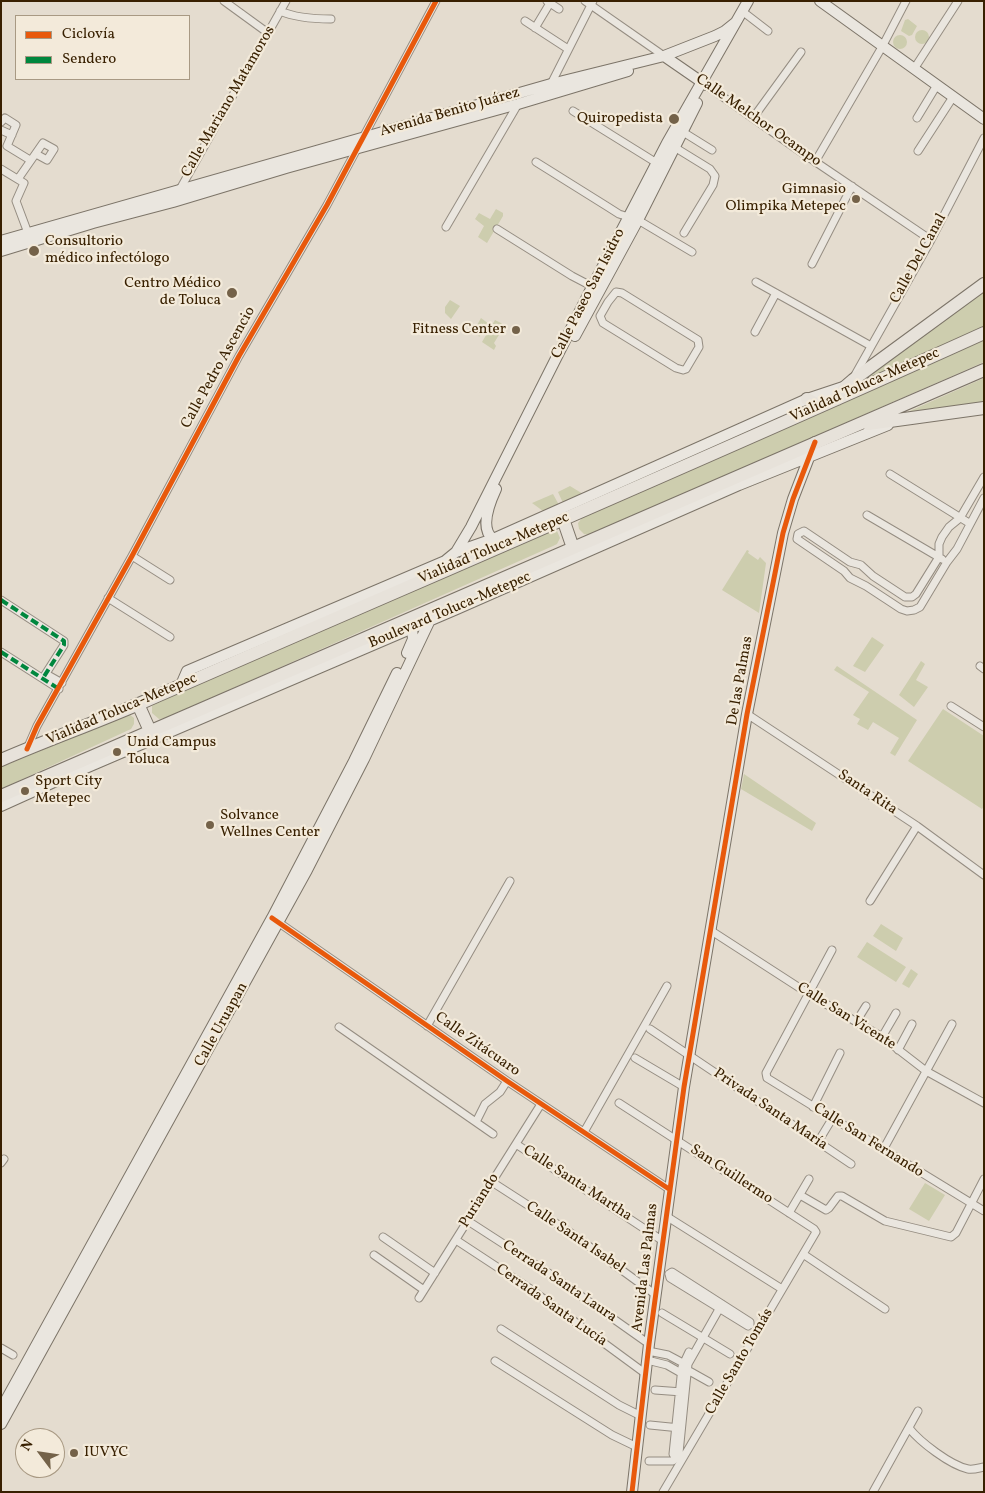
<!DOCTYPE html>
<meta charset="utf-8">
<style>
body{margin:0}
#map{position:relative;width:985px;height:1493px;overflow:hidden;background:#e4dccf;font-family:Vollkorn,serif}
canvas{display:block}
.frame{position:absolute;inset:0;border:2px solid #382001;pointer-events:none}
.legend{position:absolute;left:15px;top:15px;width:175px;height:65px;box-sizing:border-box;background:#f3eada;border:1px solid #a89983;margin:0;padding:6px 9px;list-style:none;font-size:15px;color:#382001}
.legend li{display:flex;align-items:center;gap:10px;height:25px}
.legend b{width:25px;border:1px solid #a89983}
.north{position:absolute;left:15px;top:1428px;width:50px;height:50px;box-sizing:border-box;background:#f3eada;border:1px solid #a89983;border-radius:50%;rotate:301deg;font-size:14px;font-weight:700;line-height:20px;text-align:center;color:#382001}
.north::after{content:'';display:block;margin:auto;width:18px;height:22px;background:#746249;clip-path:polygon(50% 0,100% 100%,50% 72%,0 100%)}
</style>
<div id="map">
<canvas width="985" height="1493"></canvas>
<div class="frame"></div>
<ul class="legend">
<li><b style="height:6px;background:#e8590c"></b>Ciclovía</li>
<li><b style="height:6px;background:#00873e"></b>Sendero</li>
</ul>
<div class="north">N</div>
</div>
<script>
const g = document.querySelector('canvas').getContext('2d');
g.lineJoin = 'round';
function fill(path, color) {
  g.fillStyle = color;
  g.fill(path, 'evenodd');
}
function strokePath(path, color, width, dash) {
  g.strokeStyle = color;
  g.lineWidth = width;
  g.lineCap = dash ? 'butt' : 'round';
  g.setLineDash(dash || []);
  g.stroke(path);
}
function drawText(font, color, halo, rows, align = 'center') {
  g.font = font + ' Vollkorn,serif';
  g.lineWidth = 4.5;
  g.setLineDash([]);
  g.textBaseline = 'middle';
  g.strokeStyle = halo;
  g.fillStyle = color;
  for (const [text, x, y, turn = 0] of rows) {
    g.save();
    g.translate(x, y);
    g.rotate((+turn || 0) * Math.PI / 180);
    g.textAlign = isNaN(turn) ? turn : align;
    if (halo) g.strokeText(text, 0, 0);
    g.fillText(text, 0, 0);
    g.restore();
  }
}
fill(new Path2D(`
 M908 19 917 26 912 35 909 36 901 31 905 20Z
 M915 37a7 7 0 1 1 14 0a7 7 0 1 1-14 0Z
 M893 42a7 7 0 1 1 14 0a7 7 0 1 1-14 0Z
 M496 209 503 213V216L487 243 478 237 484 226 475 219 479 213 490 219Z
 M984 289V329L858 385Z
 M450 300 460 306 451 319 445 313V307Z
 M481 318 489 324 479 337 476 327Z
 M495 320 505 325 494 343 496 346 494 350 482 342Z
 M984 340V362L590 535 584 534 579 529 578 523 582 518Z
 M984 378V405L894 418Z
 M570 486 583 494 563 503 558 492Z
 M553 494 559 505 543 511 532 503Z
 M554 529 557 531 560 538 557 544 553 546 166 718 159 719 152 713V706L155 702Z
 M747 550 749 551 748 553 758 560 760 557 766 563 759 613 722 590Z
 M872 637 884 645 865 672 853 666Z
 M921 661 925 664 916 680 928 687 914 707 899 695Z
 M837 666 917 720 895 756 890 753 899 738 873 722 868 730 857 724 860 719 853 715 869 692 834 670Z
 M943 709 984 736V806L982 809 908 761Z
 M129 714 134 718V724L131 729 1 789V767Z
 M744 774 816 823 812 831 741 789Z
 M881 924 903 938 896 951 873 936Z
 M867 942 906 967 896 982 857 957Z
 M911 969 918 974 909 988 902 984Z
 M925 1183 945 1195 929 1221 909 1209Z`), '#cdcdae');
const street = new Path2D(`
 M224 1 268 33
 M547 1 559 9
 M585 1 664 56
 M280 11C296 18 313 19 331 19
 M742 11 768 31
 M525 21 568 49
 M535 28 550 3
 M914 69 958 1
 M706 85 798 150 931 240
 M550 86 593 1
 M573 111 660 165
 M753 118 801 52
 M917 118 937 85
 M1 122 5 118 16 125 7 146 30 160
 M1 130 12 135
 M683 132 712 150
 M671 145 710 169 715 176 713 185 684 233
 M918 151 953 97
 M536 162 608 207 619 214 638 220 692 252
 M815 162 882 47 906 1
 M1 169 24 183 16 201 28 233
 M18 179 43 143 54 149 47 160 36 154
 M179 191 286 1
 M446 227 518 104
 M497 229 572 276 595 288
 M812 264 852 186
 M756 282 871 346
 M616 292 622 293 698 340 699 347 686 369 683 370 676 368 603 323 600 316 608 302Z
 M755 332 776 293
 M855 375 931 240 984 138
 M890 474 969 523
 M984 477 960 518 949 527 942 537 939 544V557L916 594 912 597H905L873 576 861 565 850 562 804 531 798 534 797 539 844 571 850 578 866 586 901 609 907 611 914 610 920 607 947 562 957 549 984 498
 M867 515 942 559
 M132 556 170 580
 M108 598 170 637
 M1 600 64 641V645L43 678
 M1 652 59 689
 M980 666 984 669
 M46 674 62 683
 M951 706 984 727
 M747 714 917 826 984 875
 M27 749 37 726 132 556 239 356 327 205 436 1
 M870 901 917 826
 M275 920 507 1081 669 1189
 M710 930 809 994 882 1037 926 1071 984 1103
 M832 950 766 1073 767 1078 984 1211
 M856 1022 866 1006
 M427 1026 510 881
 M339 1027 493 1134
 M650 1029 851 1164
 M882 1037 896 1013
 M898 1050 912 1024
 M635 1058 684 1087
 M619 1103 814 1229 816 1232 663 1492
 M813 1107 840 1053
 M476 1122 485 1104 500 1092 507 1081
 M584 1132 667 986
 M818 1142 832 1119
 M516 1144 663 1241
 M883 1150 952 1024
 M1 1163 4 1159
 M492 1182 568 1231 656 1295
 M800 1195 826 1210 829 1208 838 1196H842L885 1221 951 1237 956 1233 984 1179
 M789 1213 809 1179
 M666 1216 782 1289
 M468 1221 550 1274 649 1344
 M383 1237 435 1273
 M456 1240 529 1288 646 1374
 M803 1254 885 1309
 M374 1255 424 1290
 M669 1274 672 1272 750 1322V1325
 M669 1274 670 1278 748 1326
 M419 1298 541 1104
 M662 1313 730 1354
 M501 1329 619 1405 641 1416
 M1 1348 13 1355
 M648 1351 668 1355 683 1363
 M647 1360 667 1365 681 1373
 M495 1361 612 1435 637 1447
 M684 1368 709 1382
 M655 1390 682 1392
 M650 1425 680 1428
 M909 1428C920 1442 950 1465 968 1469 973 1470 979 1468 984 1467
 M675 1457 673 1454 682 1367 689 1352
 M649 1461H673L679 1453 688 1364 722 1304
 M873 1492 918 1411`);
const secondary = new Path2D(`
 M820 1 984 119
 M664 56 706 85
 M1 241 551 84 664 56 715 36 725 31 735 23
 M1 251 93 223 173 202 286 168 518 104 628 71
 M575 336 638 220 697 103
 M493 539C479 528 490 502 496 489
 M456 552 471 527 589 293 667 143 748 1
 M407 653 413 639 412 628
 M181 685 187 671 445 561 456 552 493 539 807 399 846 386
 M1 806 74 773 457 609 739 485 888 425
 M1 1409 272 918 354 761 397 673
 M1 1424 307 870 364 759 430 620
 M632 1492 649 1344 684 1087 747 714 783 533 793 499 815 442`);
const highway = new Path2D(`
 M807 399 821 406
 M837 399 846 386 853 380 984 284
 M868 424 984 408
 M563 519 573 548
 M138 704 150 731
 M1 760C47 740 95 723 141 703 422 580 704 460 984 333
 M1 796 984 370`);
strokePath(street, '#958d82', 9);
strokePath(secondary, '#7c7468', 12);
strokePath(highway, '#7c7468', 14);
strokePath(street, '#eae6df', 7);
strokePath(secondary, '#eae6df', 10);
strokePath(highway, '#e7e2da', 12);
strokePath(new Path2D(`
 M1 600 64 641V645L43 678
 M1 652 59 689`), '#00873e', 4, [8, 4]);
strokePath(new Path2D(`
 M27 749 37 726 132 556 239 356 327 205 436 1
 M272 918 507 1081 669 1189
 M632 1492 649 1344 684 1087 747 714 783 533 793 499 815 442`), '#e8590c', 5);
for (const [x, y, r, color] of [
 [674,119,6,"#746249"],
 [856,199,5,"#746249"],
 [34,251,6,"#746249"],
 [232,293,6,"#746249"],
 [516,330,5,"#746249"],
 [117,752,5,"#746249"],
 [25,791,5,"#746249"],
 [210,825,5,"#746249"],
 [74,1453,5,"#746249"]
]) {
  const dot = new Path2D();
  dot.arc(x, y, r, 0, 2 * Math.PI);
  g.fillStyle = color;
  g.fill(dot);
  strokePath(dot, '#f3eada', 2);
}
drawText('15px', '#382001', '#f3eada', [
 ["Calle Mariano Matamoros",229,102,-60],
 ["Avenida Benito Juárez",450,113,-16],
 ["Calle Melchor Ocampo",758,121,35],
 ["Calle Del Canal",919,259,-61],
 ["Calle Paseo San Isidro",589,294,-63],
 ["Calle Pedro Ascencio",219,368,-61],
 ["Vialidad Toluca-Metepec",865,386,-24],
 ["Vialidad Toluca-Metepec",494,549,-23],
 ["Boulevard Toluca-Metepec",450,611,-23],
 ["De las Palmas",741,681,-80],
 ["Vialidad Toluca-Metepec",122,710,-23],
 ["Santa Rita",867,793,34],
 ["Calle San Vicente",846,1017,32],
 ["Calle Uruapan",222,1025,-61],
 ["Calle Zitácuaro",477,1045,35],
 ["Privada Santa María",770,1110,34],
 ["Calle San Fernando",868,1141,32],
 ["San Guillermo",731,1175,33],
 ["Calle Santa Martha",577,1184,33],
 ["Puriando",480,1201,-58],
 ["Calle Santa Isabel",575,1238,34],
 ["Avenida Las Palmas",646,1268,-83],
 ["Cerrada Santa Laura",559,1282,34],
 ["Cerrada Santa Lucía",551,1306,35],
 ["Calle Santo Tomás",740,1362,-60]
]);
drawText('15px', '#382001', '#f3eada', [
 ["Quiropedista",663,119,"right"],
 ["Gimnasio",846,190,"right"],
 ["Olimpika Metepec",846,207,"right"],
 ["Consultorio",45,242],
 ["médico infectólogo",45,259],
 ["Centro Médico",221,284,"right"],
 ["de Toluca",221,301,"right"],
 ["Fitness Center",506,330,"right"],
 ["Unid Campus",127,743],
 ["Toluca",127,760],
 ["Sport City",35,782],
 ["Metepec",35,799],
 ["Solvance",220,816],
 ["Wellnes Center",220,833],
 ["IUVYC",84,1453]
], 'left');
</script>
